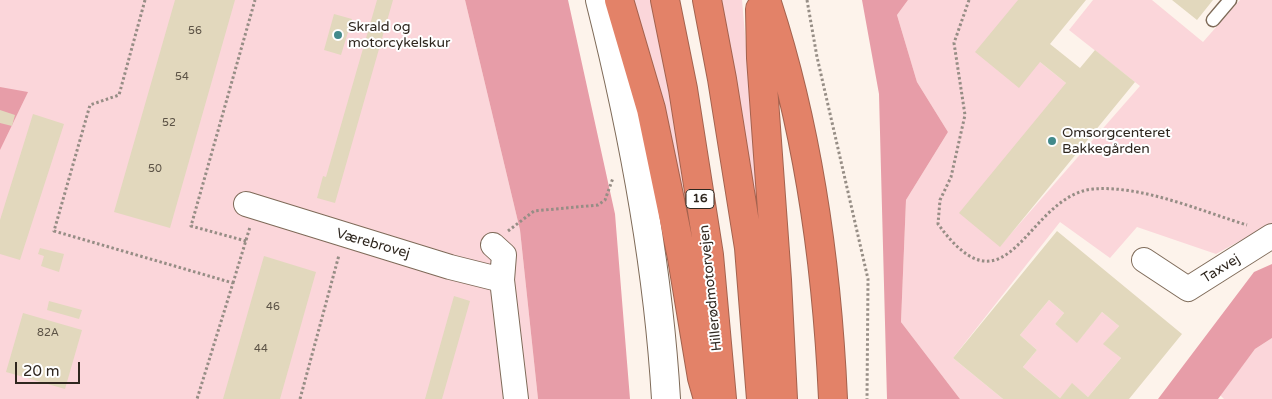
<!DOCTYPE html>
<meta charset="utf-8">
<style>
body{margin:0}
#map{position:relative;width:1272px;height:399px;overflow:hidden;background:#fdf3eb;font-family:"Varela Round",sans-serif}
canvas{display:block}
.scale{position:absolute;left:15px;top:362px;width:65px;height:22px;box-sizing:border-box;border:2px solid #2f271f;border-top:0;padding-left:6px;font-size:15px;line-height:18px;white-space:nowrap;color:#2f271f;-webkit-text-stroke:4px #fff;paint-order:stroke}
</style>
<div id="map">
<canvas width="1272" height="399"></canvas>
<div class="scale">20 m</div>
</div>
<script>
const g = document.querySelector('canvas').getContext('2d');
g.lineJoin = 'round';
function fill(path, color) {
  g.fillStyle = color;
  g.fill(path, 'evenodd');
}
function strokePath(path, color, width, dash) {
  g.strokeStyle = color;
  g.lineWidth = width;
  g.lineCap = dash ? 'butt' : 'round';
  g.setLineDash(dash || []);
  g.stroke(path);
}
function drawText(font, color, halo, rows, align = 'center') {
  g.font = font + ' "Varela Round",sans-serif';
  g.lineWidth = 4;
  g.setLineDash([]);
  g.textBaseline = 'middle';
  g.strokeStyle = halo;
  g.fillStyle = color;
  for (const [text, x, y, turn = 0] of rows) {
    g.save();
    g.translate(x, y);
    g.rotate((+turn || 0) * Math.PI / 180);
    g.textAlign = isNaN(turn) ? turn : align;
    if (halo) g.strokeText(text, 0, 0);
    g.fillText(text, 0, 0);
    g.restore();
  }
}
fill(new Path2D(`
 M0 0H465L520 230 538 399H0Z
 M626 0H650L667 66 693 263Z
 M718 0H742L766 276Z
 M908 0H1018L1040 62 1066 83 1000 246 1140 86 1069 30 1093 0H1152L1203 42 1240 0H1272V223L1216 254 1137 227 1110 258 1060 222 953 358 1003 399H960L901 322 906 200 948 132 917 82 897 15Z
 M1049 300 1064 313 1055 324 1077 342 1102 312 1119 326 1104 344 1121 358 1088 397 1072 384 1060 398 1023 367 1037 350 1020 335Z
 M1272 338V399H1224L1220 395 1255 349Z`), '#fbd6da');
fill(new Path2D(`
 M465 0H568L615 214 630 399H538L520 230Z
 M862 0H908L897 15 917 82 948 132 906 200 901 322 960 399H887L879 94Z
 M0 87 28 92 0 150Z
 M1272 264V338L1255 349 1218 399H1158L1254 272Z`), '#e79da8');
fill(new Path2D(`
 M175 0H235L170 228 114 212Z
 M377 0H393L335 203 317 198 323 176 326 177Z
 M1018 0H1086L1050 44 1080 68 1095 50 1135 82 1000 247 959 213 1066 83 1040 62 1019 88 975 52Z
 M1172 0H1213L1197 20Z
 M334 14 352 19 341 55 324 50Z
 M0 110 15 115 12 126 0 123Z
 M33 114 64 124 20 260 0 254V220Z
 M1057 231 1182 334 1129 399H1003L953 358ZM1049 300 1064 313 1055 324 1077 343 1102 312 1119 326 1103 344 1121 358 1088 397 1072 383 1060 398 1023 367 1037 350 1020 335Z
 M40 248 64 254 59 272 41 266 44 256 38 254Z
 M264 256 316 272 280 399H223Z
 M454 296 470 301 442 399H425Z
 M49 301 82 310 79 319 47 310Z
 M23 313 82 330 65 389 6 372Z`), '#e2d8bd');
const service = new Path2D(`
 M1213 20 1230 0`);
const minor = new Path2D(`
 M246 204 450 267 502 280
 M493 245 504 255 502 280 516 399
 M1144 260 1188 289 1272 236`);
const tertiary = new Path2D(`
 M600 0C633 131 658 264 666 399`);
const motorway = new Path2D(`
 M619 0 651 109 682 258 702 378 708 399
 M665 0 683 89 709 255 722 399
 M707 0 722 79 749 248 761 399
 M766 0C808 128 827 264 833 399
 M760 9 761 58 777 280 783 399`);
strokePath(service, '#7e6a58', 15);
strokePath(minor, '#7e6a58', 26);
strokePath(tertiary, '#7e6a58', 30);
strokePath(motorway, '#a4624e', 30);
strokePath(new Path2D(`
 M145 0 119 95 90 105 54 231 233 283 197 399
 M807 0 817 57 868 279 867 399
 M969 0 954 43 965 115 951 177 940 200 938 224C1009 322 1026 196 1093 189 1142 185 1201 211 1247 225
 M508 231 534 211 598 205 605 200 613 178
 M246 241 191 226 255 0
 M233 283 250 227
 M300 399 339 255`), '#968d85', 3, [2.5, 2.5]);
strokePath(service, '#fff', 12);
strokePath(minor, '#fff', 24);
strokePath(tertiary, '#fff', 28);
strokePath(motorway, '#e38268', 28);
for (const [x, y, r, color] of [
 [338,35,5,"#428a8b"],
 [1052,141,5,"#428a8b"]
]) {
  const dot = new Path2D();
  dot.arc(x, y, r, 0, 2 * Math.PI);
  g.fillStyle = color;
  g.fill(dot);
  strokePath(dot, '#fff', 2);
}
drawText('11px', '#5c5346', null, [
 ["56",195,31],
 ["54",182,77],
 ["52",169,123],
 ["50",155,169],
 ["46",273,307],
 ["82A",48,333],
 ["44",261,349]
]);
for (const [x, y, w] of [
 [700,199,28]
]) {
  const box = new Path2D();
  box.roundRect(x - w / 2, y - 9.5, w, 19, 4);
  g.fillStyle = '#fff';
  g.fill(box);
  strokePath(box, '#2f271f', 1);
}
drawText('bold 12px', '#2f271f', null, [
 ["16",700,199]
]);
drawText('14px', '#2f271f', '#fff', [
 ["Skrald og",348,27],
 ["motorcykelskur",348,43],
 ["Omsorgcenteret",1062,133],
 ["Bakkegården",1062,149]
], 'left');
drawText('14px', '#2f271f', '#fff', [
 ["Værebrovej",373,244,16],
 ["Taxvej",1221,269,-32],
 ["Hillerødmotorvejen",711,288,-96]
]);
</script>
